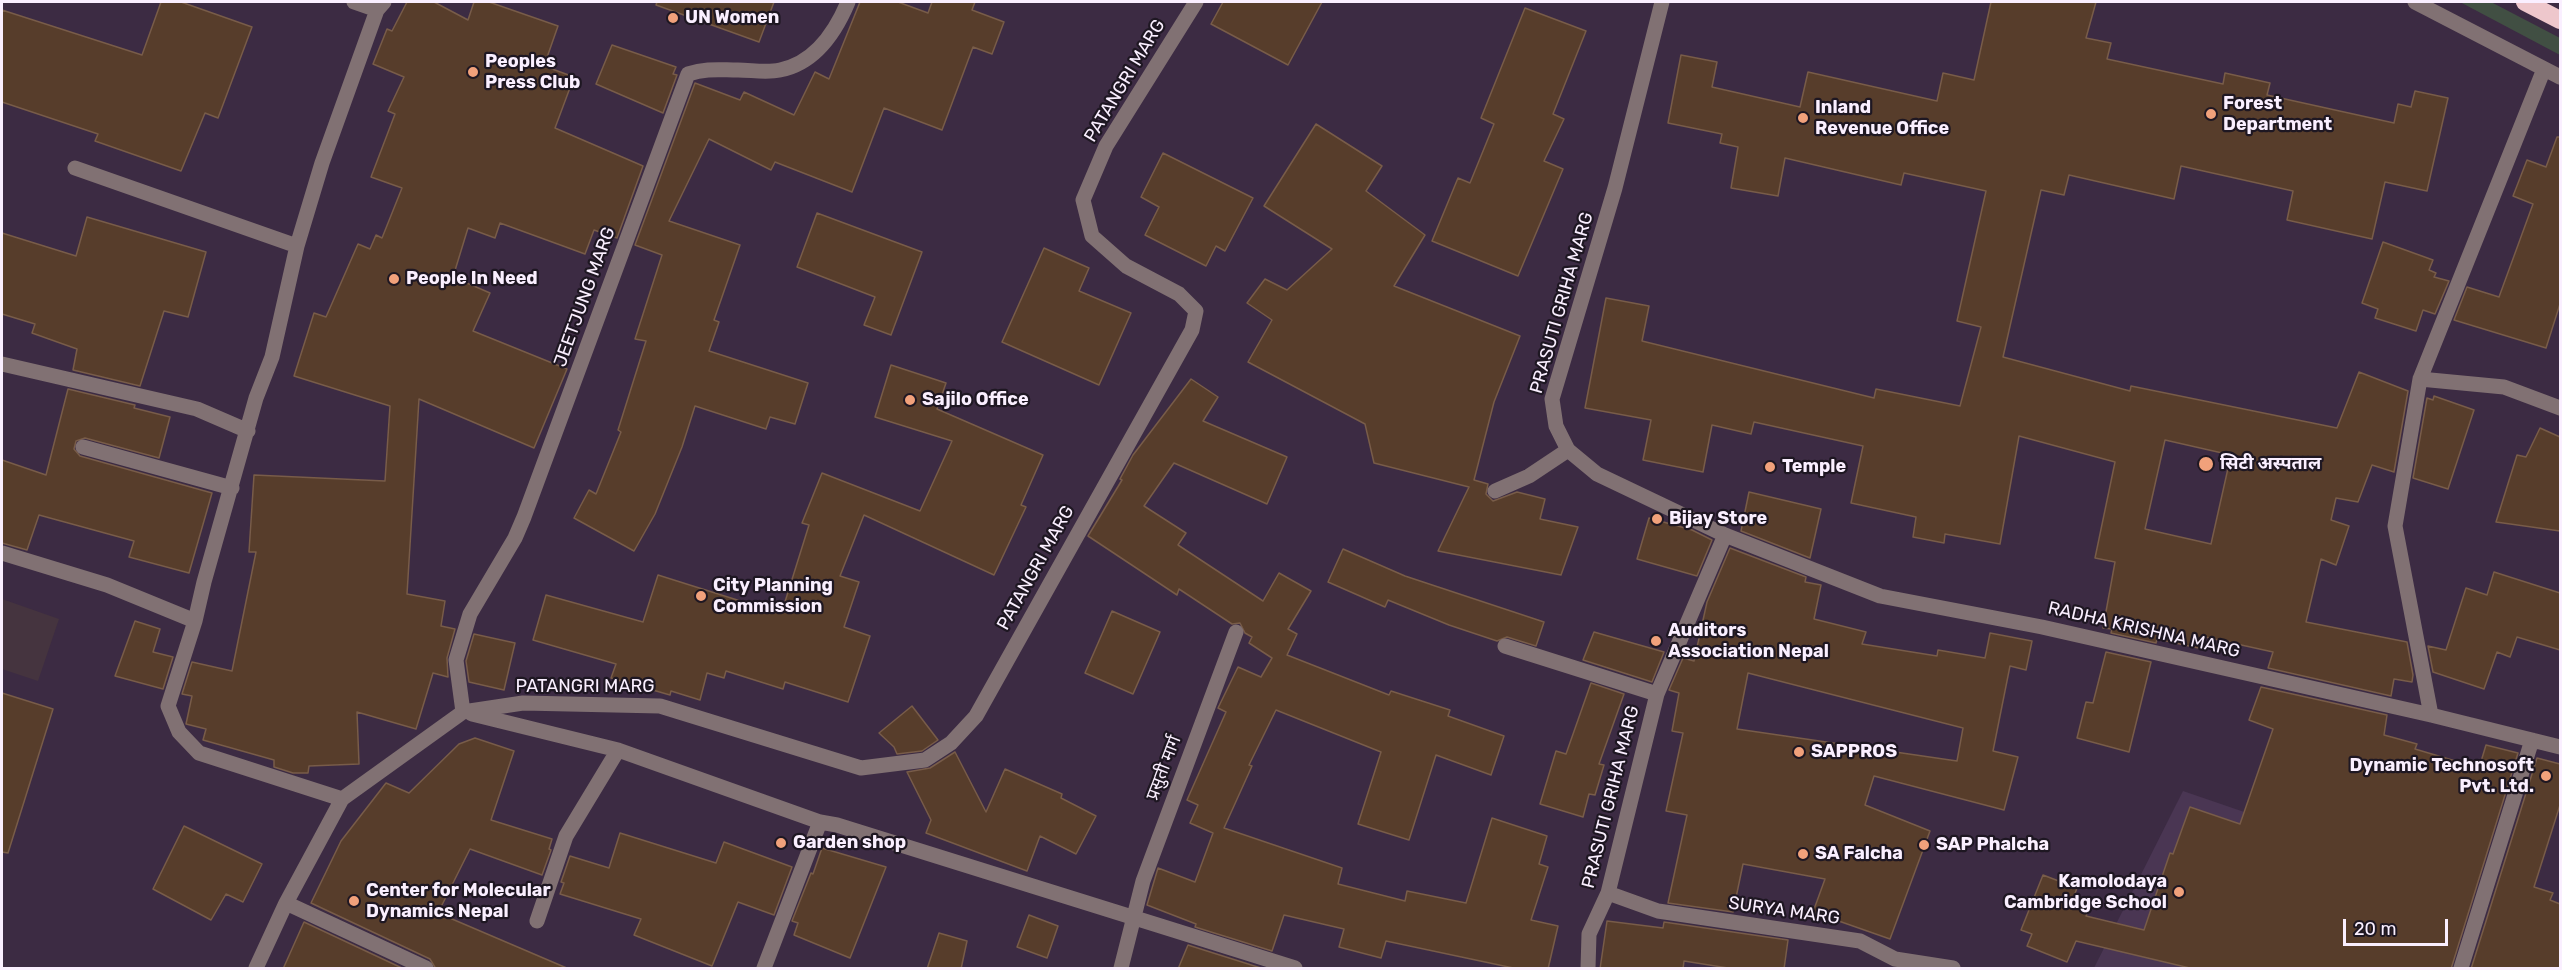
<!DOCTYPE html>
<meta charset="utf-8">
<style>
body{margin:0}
#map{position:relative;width:2562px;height:970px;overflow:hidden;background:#3c2b43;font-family:Rubik,sans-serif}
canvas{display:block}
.frame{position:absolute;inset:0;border:3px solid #faefff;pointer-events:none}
.scale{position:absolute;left:2343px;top:919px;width:105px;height:27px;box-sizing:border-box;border:3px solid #faefff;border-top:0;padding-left:8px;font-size:18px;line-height:21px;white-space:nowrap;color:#faefff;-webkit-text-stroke:4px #1e1722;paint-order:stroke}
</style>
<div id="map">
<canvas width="2562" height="970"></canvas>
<div class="frame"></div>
<div class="scale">20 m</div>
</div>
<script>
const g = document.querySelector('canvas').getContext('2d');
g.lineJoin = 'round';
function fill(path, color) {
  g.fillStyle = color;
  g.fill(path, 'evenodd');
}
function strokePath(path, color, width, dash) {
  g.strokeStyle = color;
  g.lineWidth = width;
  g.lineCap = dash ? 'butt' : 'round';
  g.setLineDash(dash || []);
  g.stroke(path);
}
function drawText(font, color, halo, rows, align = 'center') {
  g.font = font + ' Rubik,"Noto Sans Devanagari",sans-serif';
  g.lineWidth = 4.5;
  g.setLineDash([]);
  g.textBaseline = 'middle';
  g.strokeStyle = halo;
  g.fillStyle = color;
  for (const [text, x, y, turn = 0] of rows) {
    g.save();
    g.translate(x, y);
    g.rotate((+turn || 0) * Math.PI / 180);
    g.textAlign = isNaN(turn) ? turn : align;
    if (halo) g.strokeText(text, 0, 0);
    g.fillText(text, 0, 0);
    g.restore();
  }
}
fill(new Path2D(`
 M2 599 59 619 38 681 2 669Z`), '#45343f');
fill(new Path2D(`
 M2183 791 2253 815 2199 968H2094Z`), '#4a3653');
fill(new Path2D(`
 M2460 2H2491L2560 38V55Z`), '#414f43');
const building = new Path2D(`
 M161 2H181L252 27 218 118 205 113 181 171 95 141 98 134 2 102V10L142 55Z
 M407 2H434L468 20 474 2H489L558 26 544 66 574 77 555 128 643 166 617 238 594 230 585 254 500 223 495 238 468 228 453 277 490 293 473 331 567 369 534 448 419 399 407 594 445 601 441 626 455 629 447 658 448 677 433 673 416 729 357 712 359 764 309 766 308 773H293L274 767V760L203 740 206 729 186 724 192 696 182 694 192 662 232 671 256 552H249L254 475 385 481 390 406 294 376 314 313 326 317 358 244 370 249 376 235 382 238 402 188 371 177 395 114 388 111 404 77 373 64 387 29 392 31Z
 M657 2H774L759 42 656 5Z
 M860 2H898L928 13 932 2H975L972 10 1004 22 992 54 973 47 942 130 884 108 852 192 775 162 771 170 709 139 669 221 740 245 714 320 719 322 709 351 808 383 795 424 770 417 766 429 695 406 682 447 655 514 634 551 574 518 589 490 596 494 621 432 618 430 646 341 635 339 662 255 635 245 695 83 740 100 744 92 794 115 815 72 829 79Z
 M1223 2H1322L1288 65 1211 24Z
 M1991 2H2096L2086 38 2111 43 2107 59 2223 84 2225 73 2270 83 2267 95 2394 123 2398 104 2411 107 2415 91 2448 98 2427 191 2385 182 2372 239 2287 220 2293 191 2181 166 2174 199 2069 175 2064 195 2041 190 2003 357 2130 391 2131 386 2337 428 2359 372 2408 391 2394 472 2372 465 2358 502 2336 498 2331 520 2349 526 2336 565 2321 559 2306 622 2407 642 2413 675 2412 682 2394 679 2391 696 2268 668 2273 652 2205 637 2203 649 2157 639 2156 643 2111 633 2112 629 2103 628 2115 562 2095 558 2115 462 2019 436 2000 544 1945 534 1944 543 1913 537 1916 517 1851 503 1863 446 1754 422 1751 434 1712 425 1703 472 1643 460 1651 420 1585 408 1606 298 1649 306 1642 341 1874 398 1876 389 1960 406 1981 327 1957 321 1986 191 1904 173 1901 185 1785 158 1778 196 1731 188 1738 147 1720 143 1722 134 1668 123 1681 55 1717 62 1712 87 1800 107 1808 72 1937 101 1943 73 1974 80ZM2165 440 2231 455 2211 544 2145 529Z
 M1525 8 1586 31 1553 114 1564 119 1544 161 1563 169 1518 276 1432 241 1458 178 1470 183 1494 124 1481 118Z
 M612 45 676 67 673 74 677 75 663 113 596 84Z
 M1316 124 1382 166 1366 191 1425 235 1394 286 1520 336 1494 402 1474 480 1488 484 1486 494 1493 501 1517 492 1545 499 1540 519 1578 527 1561 575 1438 551 1469 487 1374 463 1365 424 1248 362 1272 320 1247 303 1265 279 1287 290 1332 249 1264 206Z
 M2557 137H2560V304L2546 348 2454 320 2467 287 2499 297 2533 204 2513 196 2527 160 2546 167Z
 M1163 153 1253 198 1225 251 1216 246 1206 266 1145 235 1159 207 1141 197Z
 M817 213 922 252 891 335 864 325 875 297 797 267Z
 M87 217 206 252 188 317 164 311 140 386 73 370 77 349 32 333 35 324 2 314V233L76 256Z
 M2383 242 2433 260 2429 270 2436 273 2434 277 2449 281 2435 314 2423 310 2416 331 2375 318 2378 309 2362 303Z
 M1044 248 1089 268 1079 291 1131 313 1099 385 1002 342Z
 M891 365 946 383 937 409 1043 455 1021 505 1026 507 994 575 864 515 840 576 859 582 844 627 870 636 848 702 785 682 783 689 726 671 724 678 707 673 700 700 671 691 670 695 611 678 616 664 533 640 546 595 643 622 658 575 769 610 772 601 784 605 809 525 802 523 822 473 920 511 952 441 875 417Z
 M1191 379 1218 397 1203 421 1287 457 1267 504 1174 463 1144 506 1186 533 1178 545 1263 601 1279 573 1311 591 1288 629 1297 634 1287 655 1389 695 1391 691 1450 710 1448 716 1504 736 1491 775 1436 755 1409 840 1358 824 1381 752 1276 710 1249 765 1252 766 1224 828 1342 868 1338 884 1405 901 1407 891 1466 903 1492 818 1547 836 1539 864 1548 867 1531 920 1558 926 1548 969H1518L1386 941 1381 958 1339 947 1344 929 1284 915 1272 951 1195 927 1196 924 1147 905 1158 868 1195 882 1213 833 1190 823 1198 805 1187 800 1226 712 1218 708 1238 667 1261 677 1272 658 1249 643 1252 637 1245 633 1240 623 1232 624 1179 589 1177 595 1088 536 1122 480 1120 479 1133 455Z
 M68 389 135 405 134 408 170 417 159 458 85 438 76 441 74 449 80 456 212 493 189 573 129 557 134 541 39 515 27 550 2 543V460L46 475Z
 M2434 396 2474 410 2448 489 2413 478 2427 398 2433 400Z
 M2540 428 2560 437V531L2496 522 2517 455 2526 457Z
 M1749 492 1821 509 1810 558 1741 531Z
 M1649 518 1692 530 1712 540 1697 576 1637 559Z
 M1730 548 1806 577 1805 582 1821 585 1814 619 1866 632 1862 644 1937 656 1938 650 1985 658 1990 633 2032 641 2026 670 2010 666 1993 751 2018 757 2004 810 1874 776 1865 805 1930 831 1890 939 1813 912 1825 879 1743 864 1733 912 1668 903 1687 815 1666 811 1683 733 1672 731 1679 693 1669 690 1683 658 1694 661 1707 602ZM1748 673 1963 728 1957 761 1737 729Z
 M1343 549 1405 576 1544 622 1536 646 1507 637 1497 641 1449 625 1388 600 1385 607 1328 582Z
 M2494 572 2560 593V650L2517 637 2510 657 2497 652 2484 689 2433 672 2428 646 2446 650 2466 588 2487 595Z
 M1112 611 1160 632 1133 694 1085 673Z
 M135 621 160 629 153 652 173 657 163 689 115 676Z
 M1594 632 1664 652 1652 682 1583 660Z
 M474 634 515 643 504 690 469 682 466 661Z
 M2106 652 2151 662 2129 752 2077 738 2086 702 2093 703Z
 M1591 683 1624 694 1599 764 1604 765 1595 795 1589 794 1583 817 1540 804 1556 751 1566 754Z
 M2261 687 2387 715 2384 735 2417 744 2415 749 2479 768 2486 745 2518 753 2451 969H2194L2076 941 2067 962 2027 946 2032 934 2021 930 2043 875 2077 888 2073 899 2090 906 2086 916 2144 930 2170 853 2173 854 2190 807 2240 824 2273 729 2249 720Z
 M2 693 53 709 8 853 2 852Z
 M912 706 938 740 922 751 897 754 894 747 879 733Z
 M475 738 514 751 491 820 552 839 549 849 551 850 542 875 470 849 438 913 569 969H436L430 959 311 903 341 841 386 783 409 793 459 744Z
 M955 752 986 812 1005 769 1062 794 1061 798 1096 816 1076 854 1040 836 1027 871 926 833 931 820 907 772 930 768Z
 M2537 758 2560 764V805L2534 887 2553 893 2550 900 2560 904V969H2471Z
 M184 826 262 864 243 902 226 894 211 920 153 889Z
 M620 833 716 863 724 842 792 867 774 915 738 902 712 966 634 935 641 919 560 894 564 883 561 882 570 856 609 868Z
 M822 848 886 867 850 958 794 935 798 923 792 921 811 873 813 874Z
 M1029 915 1058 926 1047 958 1017 947Z
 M1607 921 1663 928 1664 922 1788 940 1784 969 1728 968 1684 961 1683 969H1600Z
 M304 922 404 969H283Z
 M939 933 967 941 961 969H927Z
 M1188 945 1264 969H1178Z`);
fill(building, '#573d2b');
strokePath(building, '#785c49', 1.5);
strokePath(new Path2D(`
 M354 2 377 10
 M1662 2 1615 188 1552 399 1556 426 1568 450 1597 474 1725 535 1880 596 2042 627 2431 715 2560 747
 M2415 2 2560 77
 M75 168 297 246
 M2 364 197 409 248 431
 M2420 379 2504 387 2560 408
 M83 447 232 488
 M1495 491 1529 476 1568 450
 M2 553 107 585 195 621
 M1505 646 1657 694
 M463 712 456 660 470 614 515 538 524 517 688 74C707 68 719 70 738 70 751 70 767 73 780 70 815 63 835 33 848 2
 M472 714 618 750 820 822 837 825 1295 968
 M2431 715 2395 526 2420 379 2544 69
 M342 799 199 753 179 732 168 706 195 621 204 582 256 398 272 357 297 246 322 163 377 10 384 2
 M1608 893 1658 911 1860 941 1895 959 1953 968
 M286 903 426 968
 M537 921 566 836 618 750
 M256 968 286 903 342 799 463 712 523 703 660 706 861 768 925 760 951 743 976 716 1192 330 1196 311 1179 294 1126 266 1092 236 1083 200 1106 146 1196 2
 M764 968 820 822
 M1121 968 1143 881 1236 632
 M1588 968 1589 934 1608 893 1657 694 1725 535
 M2461 968 2532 740`), '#817173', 15);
strokePath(new Path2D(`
 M2525 2 2560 20`), '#eec7cc', 18);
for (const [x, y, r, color] of [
 [673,18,6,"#f1a17b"],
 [473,72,6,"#f1a17b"],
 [2211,114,6,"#f1a17b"],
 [1803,118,6,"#f1a17b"],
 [394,279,6,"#f1a17b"],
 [910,400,6,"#f1a17b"],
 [2206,464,8,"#f1a17b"],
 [1770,467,6,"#f1a17b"],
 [1657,519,6,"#f1a17b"],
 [701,596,6,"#f1a17b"],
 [1656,641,6,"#f1a17b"],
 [1799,752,6,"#f1a17b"],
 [2546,776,6,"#f1a17b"],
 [781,843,6,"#f1a17b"],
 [1924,845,6,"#f1a17b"],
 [1803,854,6,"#f1a17b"],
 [2179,892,6,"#f1a17b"],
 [354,901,6,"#f1a17b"]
]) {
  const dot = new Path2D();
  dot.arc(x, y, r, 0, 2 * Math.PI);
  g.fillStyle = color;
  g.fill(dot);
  strokePath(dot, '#1e1722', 2);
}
drawText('bold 18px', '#faefff', '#1e1722', [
 ["UN Women",685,18],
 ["Peoples",485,62],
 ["Press Club",485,83],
 ["Forest",2223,104],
 ["Department",2223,125],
 ["Inland",1815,108],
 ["Revenue Office",1815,129],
 ["People In Need",406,279],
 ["Sajilo Office",922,400],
 ["सिटी अस्पताल",2220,464],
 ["Temple",1782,467],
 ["Bijay Store",1669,519],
 ["City Planning",713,586],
 ["Commission",713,607],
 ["Auditors",1668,631],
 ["Association Nepal",1668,652],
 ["SAPPROS",1811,752],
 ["Dynamic Technosoft",2534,766,"right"],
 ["Pvt. Ltd.",2534,787,"right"],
 ["Garden shop",793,843],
 ["SAP Phalcha",1936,845],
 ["SA Falcha",1815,854],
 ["Kamolodaya",2167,882,"right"],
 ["Cambridge School",2167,903,"right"],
 ["Center for Molecular",366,891],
 ["Dynamics Nepal",366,912]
], 'left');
drawText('18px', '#faefff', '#1e1722', [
 ["PATANGRI MARG",1125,81,-59],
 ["JEETJUNG MARG",585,297,-70],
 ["PRASUTI GRIHA MARG",1562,303,-74],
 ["PATANGRI MARG",1036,568,-61],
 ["RADHA KRISHNA MARG",2144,630,13],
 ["PATANGRI MARG",585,687],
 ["प्रसुती मार्ग",1164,768,-69],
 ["PRASUTI GRIHA MARG",1611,797,-76],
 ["SURYA MARG",1784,911,8]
]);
</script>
